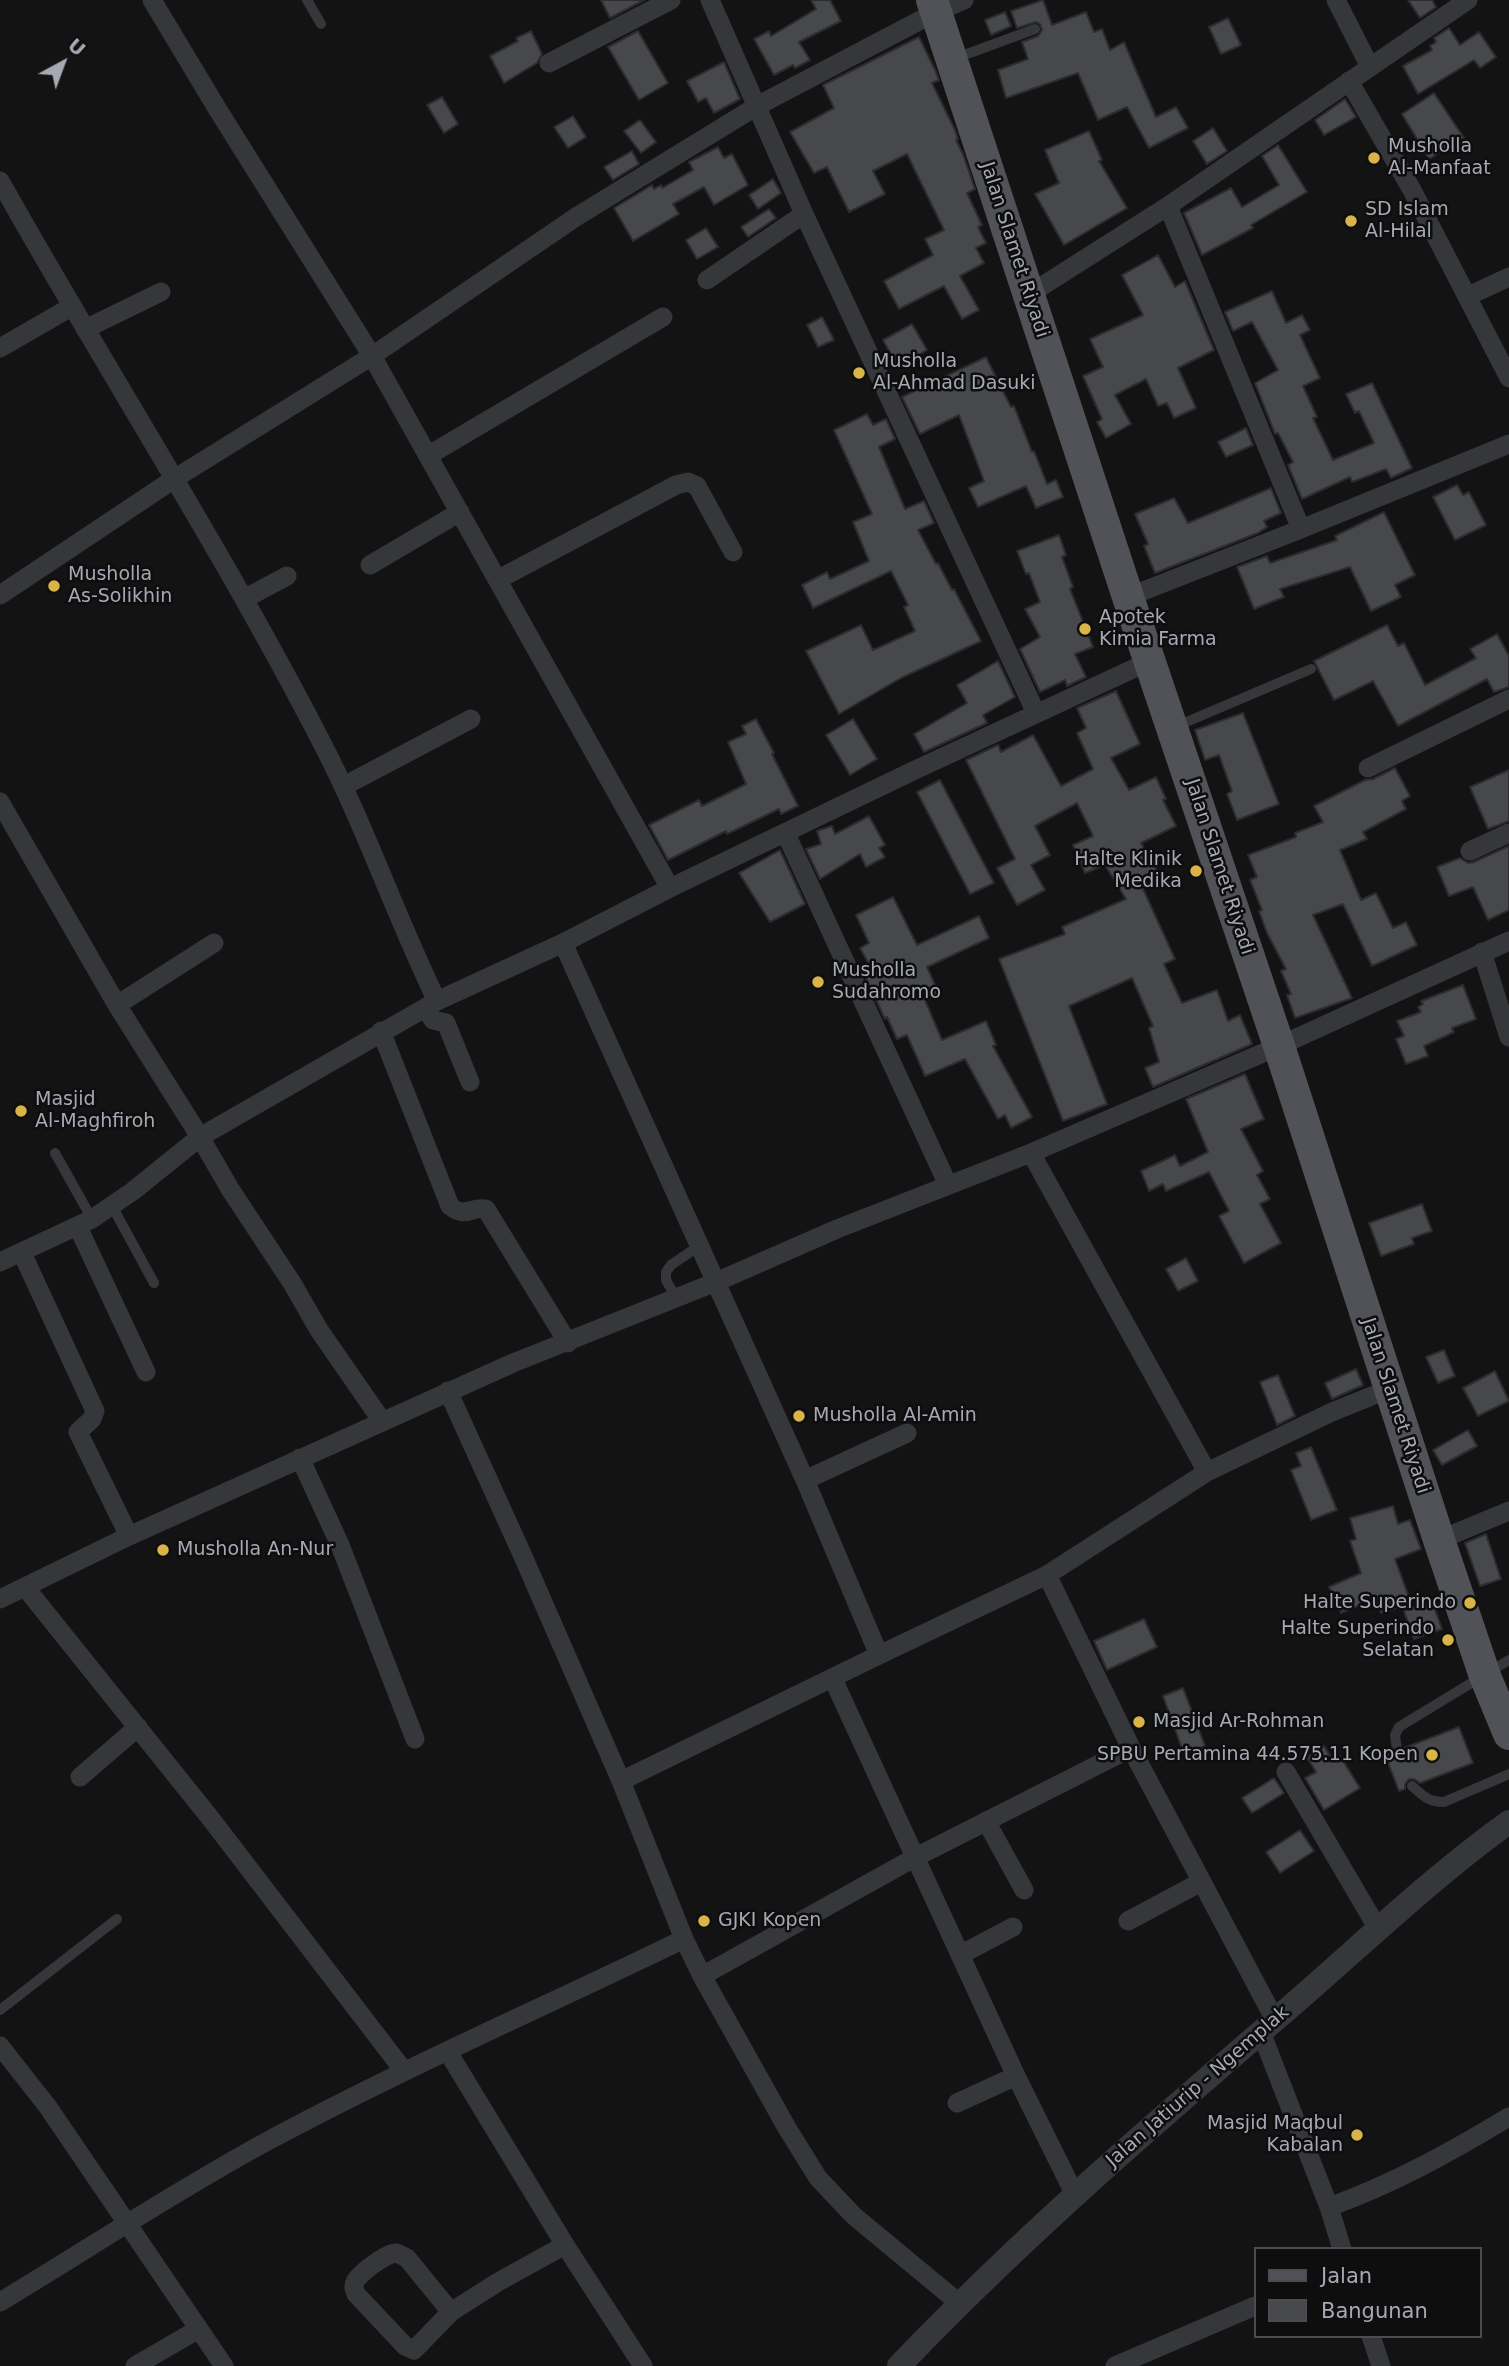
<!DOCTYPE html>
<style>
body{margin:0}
#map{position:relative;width:1509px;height:2366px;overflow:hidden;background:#131314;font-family:"DejaVu Sans",sans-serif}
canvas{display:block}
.legend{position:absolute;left:1254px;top:2247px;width:228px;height:91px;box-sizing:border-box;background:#0e0e0f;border:2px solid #4b4c51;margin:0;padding:9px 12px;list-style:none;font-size:21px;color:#a6a9b3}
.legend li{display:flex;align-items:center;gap:14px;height:35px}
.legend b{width:35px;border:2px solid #4b4c51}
.north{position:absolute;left:28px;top:28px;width:70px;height:70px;-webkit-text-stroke:5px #0e0e0f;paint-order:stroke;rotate:41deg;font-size:19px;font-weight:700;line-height:28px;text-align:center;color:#a6a9b3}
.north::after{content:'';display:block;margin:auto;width:24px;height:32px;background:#a6a9b3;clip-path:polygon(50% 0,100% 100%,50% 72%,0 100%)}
</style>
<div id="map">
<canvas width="1509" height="2366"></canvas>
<ul class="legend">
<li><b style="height:9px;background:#515257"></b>Jalan</li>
<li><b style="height:19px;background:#47484c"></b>Bangunan</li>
</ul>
<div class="north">U</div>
</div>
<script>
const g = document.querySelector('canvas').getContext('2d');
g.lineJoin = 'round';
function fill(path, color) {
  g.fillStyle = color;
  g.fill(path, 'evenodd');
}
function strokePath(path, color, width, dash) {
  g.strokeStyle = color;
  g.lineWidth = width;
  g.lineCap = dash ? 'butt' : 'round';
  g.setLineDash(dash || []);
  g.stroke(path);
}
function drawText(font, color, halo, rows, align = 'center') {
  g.font = font + ' "DejaVu Sans",sans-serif';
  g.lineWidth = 5;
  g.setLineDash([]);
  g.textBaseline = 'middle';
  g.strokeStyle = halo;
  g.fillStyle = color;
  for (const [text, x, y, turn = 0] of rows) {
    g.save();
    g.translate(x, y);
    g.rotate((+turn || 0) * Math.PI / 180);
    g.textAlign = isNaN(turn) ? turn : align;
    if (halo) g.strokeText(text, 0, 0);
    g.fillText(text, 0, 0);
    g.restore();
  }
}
const building = new Path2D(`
 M601 0H644L610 18Z
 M811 0H830L841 21 799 42 810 60 795 68 793 65 774 75 754 39 769 31 771 36 816 9Z
 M1043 0 1052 25 1086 12 1094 32 1102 29 1110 50 1124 42 1156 117 1176 107 1188 128 1149 148 1127 107 1098 120 1078 73 1006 98 998 70 1028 59 1022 42 1038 36 1042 30 1040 24 1036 22 1017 28 1011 11Z
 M1408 0H1432L1436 7 1420 18Z
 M1005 12 1011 26 991 35 985 20Z
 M1228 18 1241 45 1221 54 1209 27Z
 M1449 28 1460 45 1479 32 1496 57 1480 68 1474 60 1418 94 1403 66 1432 50 1430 46 1436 42 1434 38Z
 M531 31 542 54 537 63 504 83 490 56 518 41 516 38Z
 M638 31 668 83 639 100 608 47Z
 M919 37 936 72 939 80 932 83 955 130 958 139 956 140 963 154 975 189 967 193 982 225 978 227 986 243 976 248 984 263 960 276 979 310 962 319 944 286 899 309 884 281 933 255 925 239 944 230 907 154 873 171 885 194 849 212 827 167 814 173 790 132 834 108 823 85Z
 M724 62 740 99 714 113 706 98 698 102 687 81Z
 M1434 93 1464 138 1429 159 1402 114Z
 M442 97 458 124 444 133 427 105Z
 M1345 99 1356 117 1324 135 1315 120Z
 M573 116 586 137 568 148 554 127Z
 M640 120 656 142 641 153 624 131Z
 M1213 128 1227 151 1207 164 1193 141Z
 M1089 131 1102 160 1099 161 1127 208 1064 245 1035 194 1059 183 1045 150Z
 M1278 145 1307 192 1251 225 1253 228 1202 255 1184 213 1231 188 1242 207 1279 185 1262 156Z
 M718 147 724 158 732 154 748 185 714 205 704 187 673 204 679 214 633 241 614 208 652 185 654 189 661 185 662 188 693 170 689 162Z
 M632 151 639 164 613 180 604 167Z
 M773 179 781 193 758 209 749 195Z
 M769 209 776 218 748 237 741 227Z
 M706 228 718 247 697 259 686 240Z
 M1158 255 1175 287 1185 281 1214 350 1178 368 1196 408 1174 418 1167 403 1158 406 1146 379 1115 395 1131 424 1106 438 1097 422 1102 419 1083 376 1103 367 1090 339 1143 315 1122 275Z
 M1272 291 1286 323 1302 315 1310 330 1300 335 1320 378 1303 386 1317 417 1313 418 1333 460 1374 443 1359 411 1355 413 1346 394 1372 383 1412 468 1391 478 1386 469 1352 482 1350 477 1302 499 1288 465 1293 462 1278 433 1275 434 1255 383 1278 370 1252 322 1233 331 1225 312Z
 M822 317 834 340 818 347 807 325Z
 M912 324 927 350 898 367 883 340Z
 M986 357 1011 407 1014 406 1032 452 1034 451 1047 484 1056 480 1063 497 1036 508 1026 486 978 507 969 488 984 481 959 415 920 434 902 397Z
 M867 414 873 425 886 419 895 439 879 447 905 509 924 501 934 523 918 530 936 564 938 563 952 590 954 589 981 641 901 678 839 714 806 651 861 625 873 650 915 631 904 607 908 605 891 571 813 608 802 585 827 572 830 579 869 561 853 522 872 514 834 430Z
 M1246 428 1253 445 1226 457 1218 442Z
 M1457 485 1463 495 1469 492 1486 525 1455 540 1433 497Z
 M1271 488 1281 513 1264 521 1267 527 1258 533 1155 573 1144 546 1148 544 1135 514 1174 498 1188 523Z
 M1384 512 1415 575 1395 585 1401 597 1371 611 1350 567 1280 589 1284 597 1254 609 1237 567 1267 556 1270 563 1337 540 1335 536Z
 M1059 535 1066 555 1062 557 1073 587 1070 589 1093 647 1075 654 1086 677 1067 686 1065 680 1040 692 1020 649 1040 637 1025 609 1040 602 1029 573 1026 574 1017 551Z
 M1387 625 1398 646 1404 643 1425 685 1476 658 1470 649 1497 634 1509 656V687L1494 692 1487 679 1398 726 1373 681 1334 700 1314 661Z
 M998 661 1015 697 983 715 987 723 924 752 914 734 967 703 957 685Z
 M1116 691 1140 744 1111 758 1129 790 1156 777 1166 799 1163 800 1176 826 1141 843 1158 872 1140 882 1175 959 1164 964 1182 1003 1217 990 1228 1021 1240 1015 1252 1044 1153 1087 1145 1068 1159 1062 1149 1028 1153 1026 1132 978 1069 1006 1107 1104 1063 1121 999 959 1065 934 1062 927 1126 899 1105 865 1085 873 1073 845 1093 836 1077 803 1035 826 1050 855 1031 865 1045 890 1017 905 997 868 1015 859 966 760 998 745 1001 752 1033 735 1061 786 1093 769 1077 733 1086 728 1077 708Z
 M1243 713 1279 804 1237 820 1227 794 1232 791 1219 755 1205 760 1195 730Z
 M756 719 774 753 772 754 798 806 781 814 779 809 727 834 726 831 668 860 649 825 699 800 702 806 746 784 728 742 746 734 742 726Z
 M853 719 877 759 850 775 826 735Z
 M1395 768 1410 796 1402 801 1406 809 1363 832 1367 839 1340 850 1361 900 1376 893 1393 928 1406 922 1417 945 1372 966 1343 904 1313 915 1352 998 1295 1018 1287 995 1291 994 1281 971 1286 969 1267 933 1259 911 1262 910 1250 880 1257 877 1248 855 1296 837 1295 833 1323 822 1314 806 1365 780 1373 779Z
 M1509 770V821L1488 829 1470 787Z
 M940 780 994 883 970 894 917 792Z
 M869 816 885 845 879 848 885 857 866 867 860 854 820 879 806 849 821 844 817 831 832 826 835 834Z
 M1509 846V910L1488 920 1473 887 1449 896 1437 867 1460 858 1468 863 1474 862Z
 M780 850 805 904 770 922 739 873Z
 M893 897 917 945 979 916 989 938 927 967 939 994 925 1000 942 1040 986 1021 996 1045 993 1046 1032 1117 1011 1128 1005 1115 998 1119 965 1059 925 1076 907 1035 897 1039 887 1017 885 1019 862 970 870 966 860 948 869 943 856 915Z
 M1463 985 1476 1019 1452 1028 1454 1032 1424 1046 1428 1056 1406 1064 1396 1039 1404 1036 1397 1021 1421 1012 1418 1007 1423 1004 1421 1001Z
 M1245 1074 1264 1119 1241 1129 1263 1171 1257 1175 1270 1199 1260 1204 1281 1243 1244 1263 1219 1216 1229 1211 1209 1172 1166 1191 1163 1184 1149 1191 1141 1171 1175 1155 1180 1166 1208 1152 1186 1099Z
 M1422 1204 1432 1231 1412 1238 1414 1244 1381 1256 1369 1223Z
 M1186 1258 1198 1281 1178 1291 1166 1269Z
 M1444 1350 1455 1376 1438 1383 1426 1357Z
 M1356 1369 1363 1385 1332 1399 1325 1383Z
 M1495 1371 1509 1401 1478 1416 1463 1388Z
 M1278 1375 1295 1416 1277 1425 1260 1382Z
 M1468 1430 1477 1446 1442 1465 1433 1450Z
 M1311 1447 1337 1510 1311 1520 1291 1470 1301 1466 1296 1453Z
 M1393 1506 1398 1524 1410 1520 1421 1549 1395 1559 1411 1603 1381 1613 1376 1598 1341 1613 1329 1587 1361 1573 1350 1541 1356 1539 1350 1518Z
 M1486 1534 1501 1579 1480 1586 1465 1543Z
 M1432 1601 1442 1629 1414 1639 1404 1611Z
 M1144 1619 1157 1647 1107 1670 1094 1641Z
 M1183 1688 1205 1746 1184 1754 1163 1696Z
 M1459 1727 1473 1763 1420 1783 1414 1779H1409L1405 1784V1789L1399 1791 1385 1755 1390 1753 1394 1757H1399L1404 1753V1748Z
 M1324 1746 1333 1761 1340 1756 1360 1788 1324 1810 1305 1778 1316 1772 1307 1757Z
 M1274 1778 1284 1793 1252 1813 1242 1798Z
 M1300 1830 1314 1851 1280 1873 1266 1852Z`);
fill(building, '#47484c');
strokePath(building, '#2d2d30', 2);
strokePath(new Path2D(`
 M307 0 321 24
 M956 58 1035 29
 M1177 726 1311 669
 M55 1153 92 1219
 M112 1206 154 1283
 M676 1298 666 1280V1272L671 1265 699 1246
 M1397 1750 1395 1735 1399 1727 1509 1660
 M1412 1786C1423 1796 1429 1802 1444 1802L1509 1774
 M0 2010 117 1919`), '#36373b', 10);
strokePath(new Path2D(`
 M152 0 218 110 372 356 670 888
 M710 0 804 214 1036 713
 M1336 0 1370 67
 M549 63 671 0
 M1349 81 1412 190 1509 378
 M0 181C106 370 224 552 323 745 366 828 396 917 437 1001L563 943 670 888 915 770 1150 661
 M1168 206 1301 529
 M707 280 804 214
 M1028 295 1168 206 1468 0
 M1468 296 1509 277
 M85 329 161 292
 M0 348 71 307
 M429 455 663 317
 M370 565 460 512
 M499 579 676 485 688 482 697 486 733 552
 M0 595 174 479 372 356 576 217 757 106 936 12 964 0
 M1128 597 1301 529 1509 444
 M244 599 287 576
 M1368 768 1509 699
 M344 786 471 719
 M0 802 117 1005 200 1137 230 1189 292 1283 319 1330 382 1421
 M786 834 948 1185
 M1470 851 1509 833
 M563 943 805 1480 879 1655
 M1482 952 1509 1037
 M117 1005 214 943
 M425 1008 433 1020 446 1023 470 1082
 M381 1031 450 1206C466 1219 471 1206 486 1209L568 1343
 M1031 1153 1207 1472
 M78 1227 146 1372
 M22 1253 95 1411 92 1419 78 1432 129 1536
 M0 1262 92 1219 133 1191 200 1137 437 1001
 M448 1391 522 1554 621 1781 684 1939 702 1976 787 2128 818 2178 835 2196 854 2216 959 2303
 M300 1458 340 1545 415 1739
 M805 1480 907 1433
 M1439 1540 1509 1511
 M1047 1575 1131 1748 1275 2020
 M25 1587 211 1819 404 2071
 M0 1599 129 1536 513 1363 716 1282 837 1229 1031 1153 1279 1046 1509 941
 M833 1679 1016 2076 1075 2195
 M1286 1772 1378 1929
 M80 1777 138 1727
 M621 1781 879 1655 1047 1575 1207 1472 1332 1412 1389 1389
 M986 1821 1024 1890
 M1128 1921 1201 1882
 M960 1955 1013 1927
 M702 1976 914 1858 1131 1748
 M1261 2032 1329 2207 1342 2249
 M0 2046 48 2107 224 2366
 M448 2052 565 2245 643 2366
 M957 2103 1016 2076
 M1329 2207C1393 2184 1451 2152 1509 2117
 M0 2302C88 2249 174 2192 264 2143 401 2069 544 2007 684 1939
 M451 2312 407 2258C405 2257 399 2254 396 2253 388 2252 358 2274 355 2282 353 2287 354 2289 356 2294L405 2346 414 2350 451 2312 498 2282 565 2245
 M1371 2336 1381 2366
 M135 2366 197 2330
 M1115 2366 1255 2306`), '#36373b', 19);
strokePath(new Path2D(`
 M899 2366C1021 2238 1156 2122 1290 2007 1363 1944 1431 1878 1509 1822`), '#36373b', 24);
strokePath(new Path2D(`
 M932 0 1128 597 1279 1046 1439 1540 1485 1676 1509 1734`), '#515257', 32);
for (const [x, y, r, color] of [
 [1374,158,7,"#d9b446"],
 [1351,221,7,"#d9b446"],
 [859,373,7,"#d9b446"],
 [54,586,7,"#d9b446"],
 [1085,629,7,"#d9b446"],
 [1196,871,7,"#d9b446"],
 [818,982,7,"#d9b446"],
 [21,1111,7,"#d9b446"],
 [799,1416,7,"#d9b446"],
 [163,1550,7,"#d9b446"],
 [1470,1603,7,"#d9b446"],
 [1448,1640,7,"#d9b446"],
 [1139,1722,7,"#d9b446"],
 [1432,1755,7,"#d9b446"],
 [704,1921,7,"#d9b446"],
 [1357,2135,7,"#d9b446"]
]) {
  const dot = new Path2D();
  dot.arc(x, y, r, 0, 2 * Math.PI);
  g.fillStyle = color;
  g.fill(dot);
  strokePath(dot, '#0e0e0f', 2.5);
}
drawText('19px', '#a6a9b3', '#0e0e0f', [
 ["Musholla",1388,147],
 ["Al-Manfaat",1388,169],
 ["SD Islam",1365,210],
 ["Al-Hilal",1365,232],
 ["Musholla",873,362],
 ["Al-Ahmad Dasuki",873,384],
 ["Musholla",68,575],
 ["As-Solikhin",68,597],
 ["Apotek",1099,618],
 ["Kimia Farma",1099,640],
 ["Halte Klinik",1182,860,"right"],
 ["Medika",1182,882,"right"],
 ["Musholla",832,971],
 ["Sudahromo",832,993],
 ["Masjid",35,1100],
 ["Al-Maghfiroh",35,1122],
 ["Musholla Al-Amin",813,1416],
 ["Musholla An-Nur",177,1550],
 ["Halte Superindo",1456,1603,"right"],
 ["Halte Superindo",1434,1629,"right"],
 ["Selatan",1434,1651,"right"],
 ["Masjid Ar-Rohman",1153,1722],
 ["SPBU Pertamina 44.575.11 Kopen",1418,1755,"right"],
 ["GJKI Kopen",718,1921],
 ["Masjid Maqbul",1343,2124,"right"],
 ["Kabalan",1343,2146,"right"]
], 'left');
drawText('19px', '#a6a9b3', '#0e0e0f', [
 ["Jalan Slamet Riyadi",1014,250,72],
 ["Jalan Slamet Riyadi",1219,867,72],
 ["Jalan Slamet Riyadi",1395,1406,72],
 ["Jalan Jatiurip - Ngemplak",1198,2087,-41]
]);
</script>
